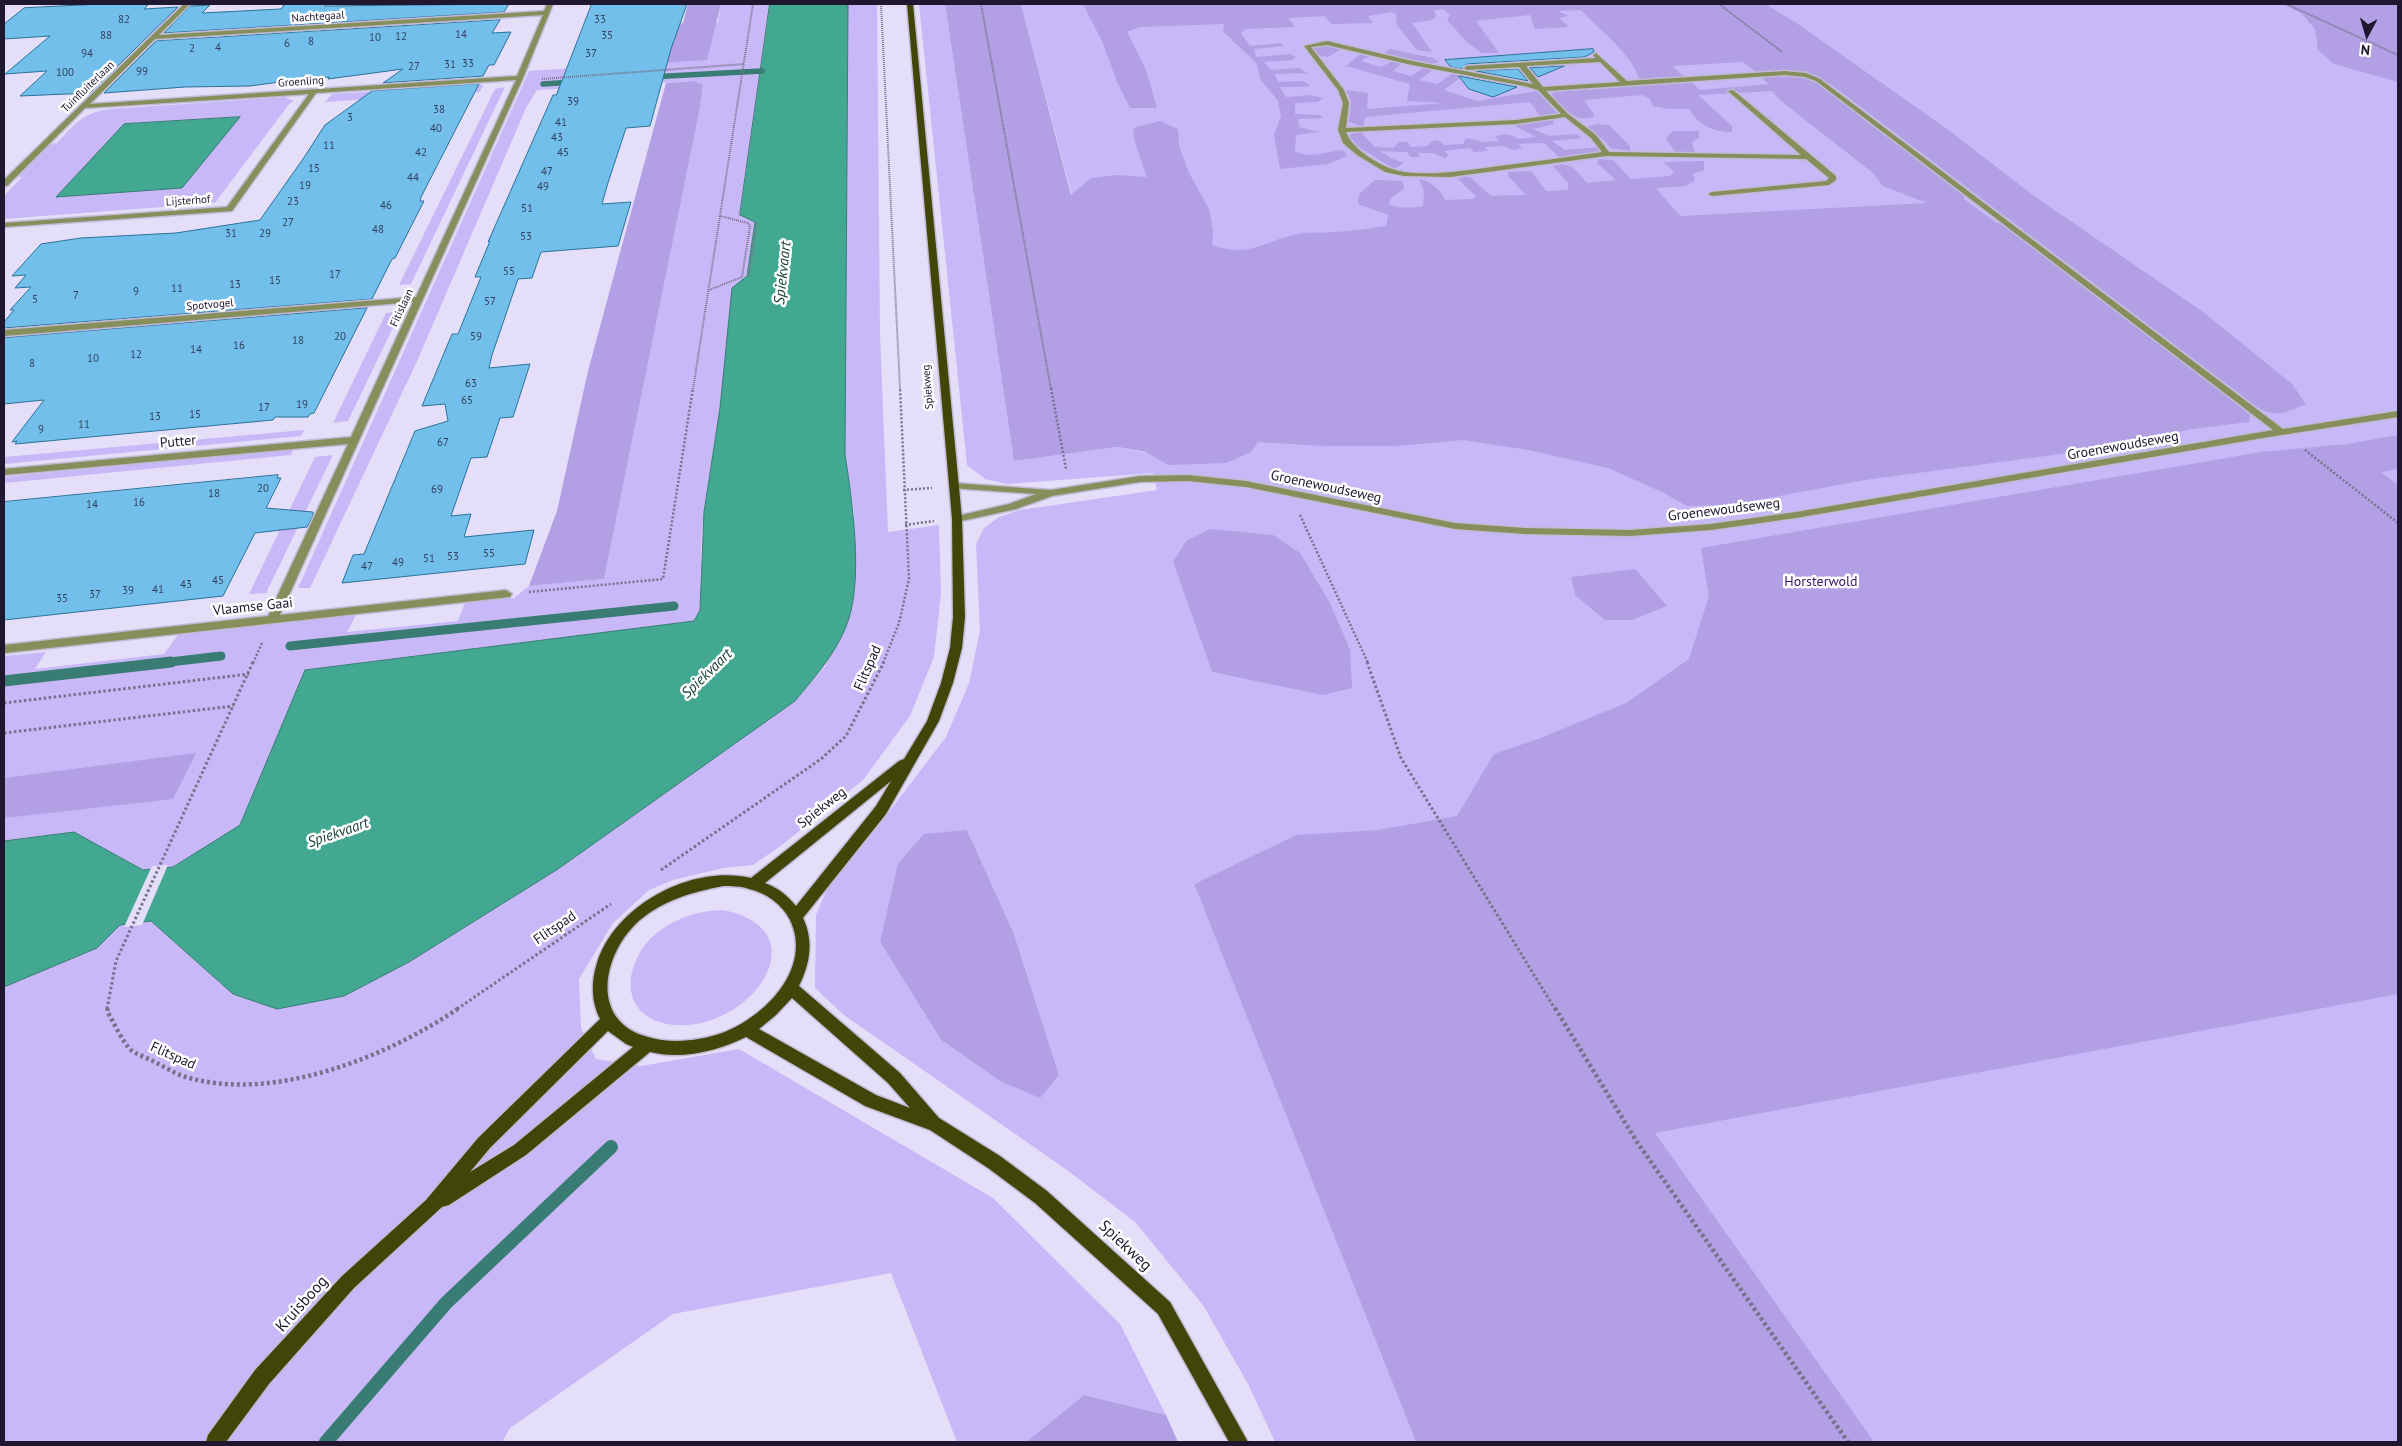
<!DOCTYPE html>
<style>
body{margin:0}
#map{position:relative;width:2402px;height:1446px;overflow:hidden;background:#e4def9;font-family:"PT Sans",sans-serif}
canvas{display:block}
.frame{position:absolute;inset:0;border:5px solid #1e172f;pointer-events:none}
.north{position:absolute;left:2342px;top:10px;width:50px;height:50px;-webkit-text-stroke:4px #fff;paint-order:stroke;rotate:186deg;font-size:14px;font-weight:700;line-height:20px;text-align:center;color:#1e172f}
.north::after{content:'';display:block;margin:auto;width:18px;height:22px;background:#1e172f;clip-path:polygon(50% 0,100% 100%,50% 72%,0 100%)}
</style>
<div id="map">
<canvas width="2402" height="1446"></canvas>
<div class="frame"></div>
<div class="north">N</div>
</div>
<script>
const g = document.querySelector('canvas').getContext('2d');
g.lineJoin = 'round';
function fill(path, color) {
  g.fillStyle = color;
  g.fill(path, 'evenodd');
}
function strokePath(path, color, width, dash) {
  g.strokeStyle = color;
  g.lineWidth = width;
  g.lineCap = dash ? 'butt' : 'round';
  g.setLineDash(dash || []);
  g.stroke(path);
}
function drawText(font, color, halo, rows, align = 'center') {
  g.font = font + ' "PT Sans",sans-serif';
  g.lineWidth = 5;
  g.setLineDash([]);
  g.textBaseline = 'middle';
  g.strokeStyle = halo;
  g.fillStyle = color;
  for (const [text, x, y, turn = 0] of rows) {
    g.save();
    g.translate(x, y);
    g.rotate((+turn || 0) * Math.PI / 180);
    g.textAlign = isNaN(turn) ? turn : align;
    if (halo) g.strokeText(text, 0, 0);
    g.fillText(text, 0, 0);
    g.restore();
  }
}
fill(new Path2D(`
 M721 4H770L740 215 755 222C741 319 716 414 704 511 700 543 701 577 700 610L694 621 306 670 240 825 173 867 143 870 73 832 4 841V656L46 652 35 669 164 654 178 635 356 615 347 632 458 621 465 603 514 598 529 586 604 579 699 113 703 85 695 81 537 90 526 108 418 359 310 588H298L529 71 648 63 718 22Z
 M848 4H877L880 335 888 532 939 525 941 593 934 657 910 716 863 780 782 845 753 865 723 868 673 880 649 890 613 923 579 979 581 1028 596 1059 641 1066 739 1049 993 1198 1120 1324 1166 1415 1084 1395 1026 1442H957L891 1273 673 1314 510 1428 502 1442H4V987L97 948 120 925 151 921 233 994 277 1009 409 962 558 869 795 701 825 666 846 628 854 596V513L845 454Z
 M919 4H945L1014 461 1118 447 1148 453 1087 182 1072 196 1021 4H2398V1442H1634L1296 835 1194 884 1416 1442H1275L1248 1384 1203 1305 1135 1222 1067 1170 844 1015 815 988 816 915 828 887 882 821 946 737 969 683 980 631 976 544 984 528 999 517 1020 510 1157 490 1153 473 1007 484 985 479 967 465ZM1177 573 1231 676 1212 672ZM967 830 1014 934 1059 1075 1000 1081 941 1040 880 942Z
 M483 85 480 92 325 102 332 94Z
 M505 87 411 284 399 285 495 89Z
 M285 97 294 101 290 103 215 203 4 219V196L22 177H18L51 144 57 143C75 124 83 112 111 109Z
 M367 306 364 312 4 342V336Z
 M401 311 348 421 333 423 386 313Z
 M304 430 301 436 4 464V457Z
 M294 448 291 455 4 483V477Z
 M333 455 266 593 249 594 315 457Z
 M723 910C826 931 746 1038 667 1024 613 1013 626 953 662 929 681 916 700 911 723 910Z`), '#c8b8f7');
fill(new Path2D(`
 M688 4H721L707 60 661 63 672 25 683 23Z
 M945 4H1021L1071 195 1091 178 1117 175 1147 177 1135 143 1133 128 1160 121 1178 129 1179 146 1189 173 1209 209 1213 230 1212 245C1252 260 1268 237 1305 233 1315 232 1326 233 1336 232 1353 231 1370 228 1386 226L1388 215 1358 204 1359 194 1375 180 1403 181 1404 189 1391 198 1389 204C1400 209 1411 208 1423 206L1424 192 1419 179C1432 182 1439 188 1445 200L1473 199 1476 196 1458 179 1462 177H1470L1491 196 1526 195 1509 177 1508 172 1531 171 1546 191 1568 190V183L1553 166C1572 161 1575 170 1587 183L1616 180 1597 163 1599 159 1613 160 1631 179 1670 176 1674 171 1663 162 1704 161V170L1693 174 1695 180 1686 186 1656 188 1680 216 1927 203 1883 186 1873 173 1781 101 1772 91 1698 95 1732 126V132C1713 132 1698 125 1689 109H1668L1653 106 1650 99 1642 95 1584 100 1595 116C1575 125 1564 108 1551 95L1555 92 1691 82 1700 90 1769 84 1761 77C1781 75 1801 73 1820 84L1964 194V199L1995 222 2004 225 2210 381 2250 415 2249 422 2192 429 2091 450 1865 480 1731 505 1687 506 1662 492 1608 468 1529 450 1463 440 1398 446H1323L1258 442 1251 452 1226 463 1168 465 1146 452 1118 447 1014 461Z
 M1083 4H1765L1795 22 1947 129 2034 196 2203 312 2292 384 2306 404C2286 412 2277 419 2257 407L1832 85 1811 75 1755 71 1743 62 1672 66 1686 78 1640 82C1635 56 1599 30 1581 10L1558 11 1569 16 1559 18 1569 27 1535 29 1530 15 1476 21 1499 53H1481L1466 41 1447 20 1450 15 1444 9 1434 10 1436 16 1432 20 1412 23 1432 52 1417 50 1397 25 1396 14 1392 12 1368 16 1373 23 1331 24 1325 16 1288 18 1295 27 1246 29 1241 33 1250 46 1281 43 1283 46 1254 49 1256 57 1290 54 1296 57 1292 60 1264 62 1271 70 1299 68 1307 73 1275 74 1278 82 1303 81 1310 85 1307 87H1280L1286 97 1311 95 1323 98 1318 102 1295 103V114L1320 115 1323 118 1298 119 1299 127 1319 132 1296 135 1295 151C1308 160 1328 151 1343 150L1347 156 1328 164 1280 169 1274 135 1281 116 1278 101 1260 79 1257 64 1223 31 1224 24 1140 27 1127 32 1146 70 1157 108H1130L1118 84 1102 41Z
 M2283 4H2398V82L2334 64 2318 50 2315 29 2301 13Z
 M1319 45 1334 46 1371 55 1361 61 1381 67 1393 61 1402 63 1393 71 1411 76 1425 67 1434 69 1419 80 1437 84 1454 73 1464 75 1444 90 1477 101 1537 91 1557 113 1541 117 1530 102 1365 117 1363 127 1349 122 1351 101 1346 90 1368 93 1367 109 1445 103 1407 101 1410 84 1346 66 1360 54 1341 49 1328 57 1316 55 1312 48Z
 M1390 49 1433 58 1439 62 1429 65 1382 55Z
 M695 81 703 85 699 113 604 579 529 586 557 511 588 371 666 83Z
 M1552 119 1554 124 1533 129 1549 136 1577 134 1582 138 1552 141 1565 150 1599 147V150L1593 154 1560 158 1544 143 1518 144 1522 148 1513 150 1504 146 1484 147 1488 151 1474 152 1470 148 1444 151 1448 155 1445 158 1432 153H1417L1420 157H1411L1407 152 1380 151 1390 158 1404 163 1394 169 1357 146 1349 135 1360 131 1375 147 1393 148 1399 142H1408L1411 147 1428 146 1432 141 1438 140 1444 145 1463 144 1466 138 1484 142 1499 141 1495 136C1504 134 1510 133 1518 139L1536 137 1513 125Z
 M1597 124 1609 125 1630 146V151L1610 148 1606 142 1587 127Z
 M1673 131H1699V138L1692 142 1695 155H1677L1666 138Z
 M2398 435V469L2381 472 2398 485V994L1655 1133 1874 1442H1416L1194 884 1296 835 1378 830 1457 816 1494 754 1538 739 1626 703 1689 659 1709 596 1701 548 2261 452 2347 444Z
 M1210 529 1273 535 1300 553 1330 603 1350 650 1352 688 1323 695 1212 672 1173 562 1186 541Z
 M1635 569 1667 606 1632 620H1605L1575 595 1571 577Z
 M196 753 173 799 4 818V778Z
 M967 830 1014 934 1059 1075 1040 1098 1000 1081 941 1040 880 942 898 864 924 834Z
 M1084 1395 1166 1415 1178 1442H1026Z`), '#b29fe4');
const water = new Path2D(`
 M770 4H848L845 454C852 501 865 585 845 629 833 657 814 678 795 701L558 869 409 962 344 996 277 1009 233 994 151 921 120 925 97 948 4 987V841L74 832 143 870 173 867 240 825 305 670 694 621 700 610 704 512 720 408 732 288 747 276 755 222 740 215Z
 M240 117 182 188 56 197 124 124Z`);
fill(water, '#43a892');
strokePath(water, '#387c74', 1);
fill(new Path2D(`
 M168 865 142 925 124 927 152 866Z`), '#e4def9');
strokePath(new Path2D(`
 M650 77 762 71
 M543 84 574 82`), '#387c74', 5.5);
strokePath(new Path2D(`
 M290 646 674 606
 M161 663 221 656`), '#387c74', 9);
strokePath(new Path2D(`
 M4 681 171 662`), '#387c74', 11);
strokePath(new Path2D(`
 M326 1442 446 1303 611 1147`), '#387c74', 14);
const building = new Path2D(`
 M101 4H149L144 9 178 7 90 93 20 96 47 71 5 74 50 36 4 39V24L24 8Z
 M285 4H327L325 6 509 4 504 12 164 33 190 6 210 5 202 13 281 9Z
 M592 4H687L671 49 650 126 626 128 607 186 602 204 631 202 618 246 541 252 532 278 518 279 492 355 489 368 530 364 513 417 500 418 487 457 471 458 451 516 471 514 464 537 534 530 525 564 342 583 353 555 364 554 415 431 448 421 445 404 422 406 452 334H458L481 277H475L490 241 488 242 553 95H556Z
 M500 20 492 33 511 32 494 65H489L483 76 383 83 403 69 328 79 329 77 294 80 250 86 185 87 104 93 156 41Z
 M1593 49 1594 52 1584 57 1467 64 1462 69 1451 67 1445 60Z
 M1564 66 1538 77 1530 68Z
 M1518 69 1528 81 1476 71Z
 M1459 76 1517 87 1493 97 1469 89Z
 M479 84 421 197 420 201H424L395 258 392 259 372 299 4 328V322L14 310H10L31 287 15 288 26 275 12 276 41 244 81 238 176 233 260 220 303 159 325 125 372 91Z
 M367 308 314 413 310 414 308 417H275L273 420 15 444 17 441 12 442 44 400 4 404V338Z
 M278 475 277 478H281L266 508 313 512V516L307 527 255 533 223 596 4 620V502Z`);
fill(building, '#72bfec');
strokePath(building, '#2a7198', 1);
const minor = new Path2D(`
 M184 4H190L159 35 544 11 547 4H553L523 78 280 615 506 590 512 594 510 597 4 653V645L268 616 348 444 4 475V469L351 437 413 302 4 336V330L416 297 516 80 316 93 232 211 4 227V223L227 207 309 94 85 108 7 186H4V180ZM543 15 517 76 90 104 155 39Z
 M1327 41 1412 61 1533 84 1519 67 1467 70 1464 68 1467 66 1596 58 1593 55 1596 53 1627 81 1785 71 1806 73 1820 79 2283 429 2398 411V417L2269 437 1796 518 1711 530 1630 536 1525 534 1455 529 1246 487 1188 481 1140 482 1052 496 1016 509 957 522 953 521V517L1009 504 1036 494 950 488 949 486 954 483 1051 490 1140 476 1188 475 1246 481 1455 523 1525 528 1630 530 1711 524 1796 512 2273 430 1816 81 1805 77 1785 75 1546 91 1567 113 1596 135 1609 152 1801 155 1728 91 1733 90 1836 176V180L1829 185 1712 196 1708 194 1712 192 1826 181 1829 178 1806 159 1606 156 1450 177 1404 176 1385 172 1357 155 1343 143 1338 130 1343 103 1338 90 1304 46ZM1327 45 1412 65 1524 86 1538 90 1561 114 1516 120 1346 128 1349 103 1344 90 1311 47ZM1600 62 1620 82 1543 87 1526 66ZM1565 117 1591 138 1602 152C1567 157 1533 162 1499 166 1468 170 1436 176 1404 172 1384 169 1353 151 1346 132L1516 124Z`);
const major = new Path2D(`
 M907 4H913L962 519 965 617 962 648 953 683 939 721 886 814 803 918C814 941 810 964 799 986L900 1073 939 1118 1000 1156 1047 1191 1170 1302 1248 1442H1229L1158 1314 1035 1203 988 1168 930 1130 865 1106 746 1037C718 1051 681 1060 650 1052L526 1155 449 1205 442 1207 354 1288 269 1384 226 1442H206L208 1435 255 1370 342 1276 426 1200 478 1138 600 1019C591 1002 591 981 597 963 615 905 692 864 751 878L899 761 904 759 927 721 941 683 950 648 953 617 952 519ZM891 781 876 806 796 906C787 895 778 888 765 883ZM723 886C732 886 741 886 749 889 766 893 782 904 790 920 813 968 765 1017 722 1033 699 1041 671 1044 648 1037 588 1021 603 952 640 920 664 900 693 892 723 886ZM792 998 888 1083 910 1108 876 1095 759 1029 776 1015ZM608 1031 626 1044 633 1047 514 1145 470 1172 490 1148Z`);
strokePath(minor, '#c0bad5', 3);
strokePath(major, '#c0bad5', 3);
strokePath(new Path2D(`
 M881 4 900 389
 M981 4 1051 389
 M1719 4 1782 52
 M2286 4 2398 55
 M542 79 744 64
 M749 276 757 222
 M709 290 742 277 750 226 748 223 720 216
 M693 389 753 4`), '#78718b', 2, [1, 1]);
strokePath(new Path2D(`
 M1051 388 1066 469
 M2305 450 2398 523
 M903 490 932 488
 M1300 515 1368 663
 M905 525 934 521
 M529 592 663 579 693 388
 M253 663 262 643
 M883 663 899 623 909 579 900 388`), '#78718b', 2.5, [2, 2]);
strokePath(new Path2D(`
 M1367 662 1401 758 1555 1009
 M4 703 249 674
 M4 733 233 706
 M661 870 821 759 846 736 884 662
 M107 1009 116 961 253 662
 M457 1009 611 904`), '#78718b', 3, [2.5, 2.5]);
strokePath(new Path2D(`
 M108 1008 107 1011C113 1021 123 1043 131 1050 138 1055 147 1058 155 1062 165 1067 175 1074 186 1077 273 1103 387 1057 459 1008
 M1555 1008 1637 1142 1848 1442`), '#78718b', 4.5, [3, 3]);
fill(minor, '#868f5c');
fill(major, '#404607');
drawText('11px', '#1e172f', '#fff', [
 ["Nachtegaal",318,17,-4],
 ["Groenling",301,82,-4],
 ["Tuinfluiterlaan",88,87,-44],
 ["Lijsterhof",188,201,-4],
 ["Spotvogel",210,305,-5],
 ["Fitislaan",402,308,-65],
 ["Spiekweg",928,387,-95]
]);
drawText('11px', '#33415e', null, [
 ["82",124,20],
 ["33",600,20],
 ["14",461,35],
 ["88",106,36],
 ["35",607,36],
 ["12",401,37],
 ["10",375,38],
 ["8",311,42],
 ["6",287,44],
 ["4",218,48],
 ["2",192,49],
 ["94",87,54],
 ["37",591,54],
 ["33",468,64],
 ["31",450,65],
 ["27",414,67],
 ["99",142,72],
 ["100",65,73],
 ["39",573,102],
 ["38",439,110],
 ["3",350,118],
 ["41",561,123],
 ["40",436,129],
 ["43",557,138],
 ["11",329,146],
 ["42",421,153],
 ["45",563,153],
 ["15",314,169],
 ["47",547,172],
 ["44",413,178],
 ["19",305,186],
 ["49",543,187],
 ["23",293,202],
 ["46",386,206],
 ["51",527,209],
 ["27",288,223],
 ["48",378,230],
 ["31",231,234],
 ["29",265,234],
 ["53",526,237],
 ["55",509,272],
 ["17",335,275],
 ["15",275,281],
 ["13",235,285],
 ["11",177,289],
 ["9",136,292],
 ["7",76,296],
 ["5",35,300],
 ["57",490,302],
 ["20",340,337],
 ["59",476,337],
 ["18",298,341],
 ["16",239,346],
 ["14",196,350],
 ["12",136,355],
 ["10",93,359],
 ["8",32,364],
 ["63",471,384],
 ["65",467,401],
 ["19",302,405],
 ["17",264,408],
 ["15",195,415],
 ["13",155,417],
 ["11",84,425],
 ["9",41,430],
 ["67",443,443],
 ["20",263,489],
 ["69",437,490],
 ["18",214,494],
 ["16",139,503],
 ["14",92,505],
 ["55",489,554],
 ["53",453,557],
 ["51",429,559],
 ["49",398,563],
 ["47",367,567],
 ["45",218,581],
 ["43",186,585],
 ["41",158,590],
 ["39",128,591],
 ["37",95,595],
 ["35",62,599]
]);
drawText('14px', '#1e172f', '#fff', [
 ["Putter",178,442,-5],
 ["Groenewoudseweg",2123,446,-10],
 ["Groenewoudseweg",1326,487,12],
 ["Groenewoudseweg",1724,510,-7],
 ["Vlaamse Gaai",253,607,-6],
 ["Flitspad",868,668,-66],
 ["Spiekweg",822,808,-38],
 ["Flitspad",555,928,-34],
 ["Flitspad",173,1056,24]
]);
drawText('14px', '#381868', '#fff', [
 ["Horsterwold",1821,582]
]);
drawText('italic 15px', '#174339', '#fff', [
 ["Spiekvaart",783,273,-84],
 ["Spiekvaart",707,674,-44],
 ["Spiekvaart",338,833,-19]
]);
drawText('16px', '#1e172f', '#fff', [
 ["Spiekweg",1125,1246,43],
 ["Kruisboog",302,1304,-48]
]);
</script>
